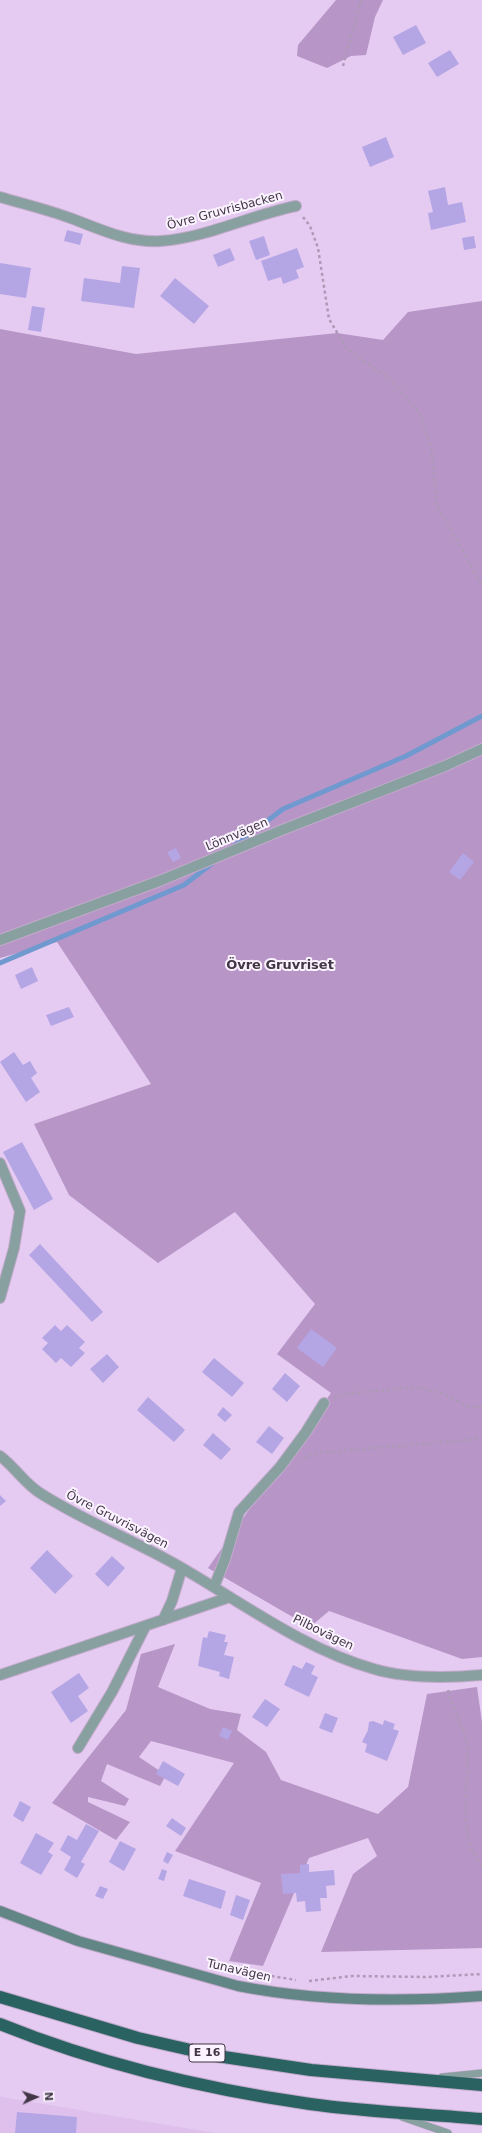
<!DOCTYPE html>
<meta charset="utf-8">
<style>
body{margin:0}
#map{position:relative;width:482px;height:2133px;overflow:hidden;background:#e5cbf1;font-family:"DejaVu Sans",sans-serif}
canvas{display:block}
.north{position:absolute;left:16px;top:2077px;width:40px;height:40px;-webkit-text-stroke:3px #fbf3ff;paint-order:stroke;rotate:87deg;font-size:11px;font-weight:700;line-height:16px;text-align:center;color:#403645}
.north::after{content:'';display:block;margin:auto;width:14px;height:18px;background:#403645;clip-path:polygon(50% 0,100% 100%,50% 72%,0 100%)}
</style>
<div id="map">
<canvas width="482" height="2133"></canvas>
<div class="north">N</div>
</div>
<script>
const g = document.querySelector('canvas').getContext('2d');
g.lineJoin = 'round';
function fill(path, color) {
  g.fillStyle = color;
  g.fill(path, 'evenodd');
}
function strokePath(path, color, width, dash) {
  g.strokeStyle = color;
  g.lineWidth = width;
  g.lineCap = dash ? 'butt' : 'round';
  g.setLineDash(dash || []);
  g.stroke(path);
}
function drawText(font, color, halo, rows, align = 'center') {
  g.font = font + ' "DejaVu Sans",sans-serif';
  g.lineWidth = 4;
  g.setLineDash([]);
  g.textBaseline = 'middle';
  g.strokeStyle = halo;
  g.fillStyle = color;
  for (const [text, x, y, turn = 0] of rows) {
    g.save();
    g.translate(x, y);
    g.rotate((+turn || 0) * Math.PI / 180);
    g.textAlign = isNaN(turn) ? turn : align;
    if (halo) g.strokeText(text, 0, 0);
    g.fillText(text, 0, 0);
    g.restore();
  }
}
fill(new Path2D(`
 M0 2096 2 2097 215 2133H0Z`), '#dfc0ec');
fill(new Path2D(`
 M336 0H383L375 17 366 55 351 56 327 68 297 56 298 45Z
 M482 301V1657L462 1659 329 1611 310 1627 208 1568 331 1393 277 1354 315 1304 235 1212 158 1263 69 1195 34 1124 151 1084 57 942 0 958V329L136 354 337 333 383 340 408 312Z
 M175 1644 158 1687 210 1709 241 1714 237 1730 266 1752 281 1780 378 1814 408 1787 427 1694 477 1687 482 1722V1948L321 1952 353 1874 377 1856 368 1838 309 1858 263 1966 229 1961 261 1883 175 1851 234 1763 151 1741 139 1757 166 1775 160 1786 107 1764 101 1781 129 1799 125 1806 88 1797V1802L130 1822 116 1840 52 1803 126 1710 141 1654Z`), '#b895c7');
strokePath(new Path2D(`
 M234 846 283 809 406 756 482 716
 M0 963 184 885 214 862`), '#7099cf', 5);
fill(new Path2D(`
 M416 25 426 43 403 55 393 37Z
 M450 50 459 64 437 77 428 63Z
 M386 137 394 157 370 167 362 147Z
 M445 187 448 205 462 202 466 222 431 230 428 213 433 212 428 191Z
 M67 230 83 234 80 245 64 241Z
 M264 236 270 255 256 260 249 241Z
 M474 236 476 248 464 250 462 238Z
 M230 248 235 260 218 267 213 255Z
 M297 248 304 267 296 270 299 278 283 284 281 277 268 281 261 261Z
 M0 263 31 268 26 298 0 294Z
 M122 266 140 268 134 308 81 301 84 278 120 283Z
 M175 278 209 306 194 324 160 296Z
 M32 306 45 308 41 332 28 330Z
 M176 848 181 858 173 862 167 852Z
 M463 853 474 862 460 880 449 872Z
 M32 967 38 981 21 989 15 975Z
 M69 1007 74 1017 51 1026 46 1015Z
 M14 1052 23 1065 30 1061 37 1073 31 1078 40 1092 26 1102 0 1062Z
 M22 1142 53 1199 34 1210 3 1152Z
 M40 1244 103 1312 92 1322 29 1255Z
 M55 1325 61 1331 67 1325 85 1342 79 1348 85 1353 71 1367 61 1358 56 1363 42 1349 48 1343 42 1338Z
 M311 1329 337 1348 323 1367 297 1348Z
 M107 1354 119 1367 103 1383 90 1369Z
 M214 1358 244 1383 232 1397 202 1372Z
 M285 1373 300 1386 287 1402 272 1389Z
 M148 1397 185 1430 174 1442 137 1410Z
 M223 1407 232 1415 225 1422 217 1415Z
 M269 1426 284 1438 272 1454 256 1442Z
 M213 1433 231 1449 221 1460 203 1445Z
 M0 1495 6 1501 0 1506Z
 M47 1550 73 1576 55 1594 30 1568Z
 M112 1556 125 1568 108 1587 95 1574Z
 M209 1631 226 1635 224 1642H228L224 1655 234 1657 229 1679 219 1676 220 1672 198 1666 203 1637 207 1638Z
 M306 1662 315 1666 311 1674 318 1677 309 1697 284 1685 293 1665 302 1669Z
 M79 1673 89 1688 78 1696 88 1711 71 1723 51 1692Z
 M265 1699 280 1709 267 1727 252 1717Z
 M325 1713 338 1718 332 1733 319 1728Z
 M384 1720 395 1724 393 1729 399 1731 387 1761 365 1752 367 1744 362 1742 368 1730 369 1722 373 1721 383 1725Z
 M223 1727 232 1731 228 1740 219 1736Z
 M163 1761 185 1774 178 1786 156 1774Z
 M20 1801 31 1807 23 1822 13 1816Z
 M172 1818 186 1828 181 1836 166 1826Z
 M86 1824 99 1831 81 1862 85 1864 77 1878 64 1870 71 1857 60 1850 68 1835 77 1840Z
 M36 1833 54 1843 48 1852 53 1855 41 1875 20 1863Z
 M120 1841 136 1849 124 1871 109 1862Z
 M167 1852 173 1855 168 1864 163 1861Z
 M309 1864V1872L334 1870 335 1885 326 1886 327 1898H320L321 1911 306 1912 305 1901 297 1902 296 1893 283 1894 281 1874 300 1873V1865Z
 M162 1869 167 1871 164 1881 158 1879Z
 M189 1879 226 1891 221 1909 183 1896Z
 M100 1886 108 1889 103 1899 95 1896Z
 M236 1895 250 1900 243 1920 230 1915Z
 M17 2112 77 2117 76 2133H15Z`), '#b4a5e5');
const lane = new Path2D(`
 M442 2077 482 2073
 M402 2117 448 2133`);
const street = new Path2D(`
 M0 197C24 204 49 210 73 219 102 230 129 243 161 241 206 238 251 215 296 206
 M0 940 162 880 282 830 445 766 482 749
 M0 1163 20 1211 14 1248 0 1298
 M0 1456C15 1467 24 1483 40 1493 85 1522 136 1541 182 1568 244 1604 304 1649 374 1669 408 1679 447 1678 482 1675
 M214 1587 225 1559 239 1512 280 1467 306 1432 324 1403
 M163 1620 172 1601 182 1568
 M0 1675 230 1597
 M78 1748 112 1692 145 1627`);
const secondary = new Path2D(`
 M0 1911 78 1941 238 1986C315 2001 404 2002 482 1996`);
const highway = new Path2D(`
 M0 1997 138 2038 217 2056 311 2070 482 2085
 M0 2024C99 2064 205 2089 310 2104 367 2112 425 2114 482 2119`);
strokePath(lane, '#c1aacb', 8);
strokePath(street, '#c1aacb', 12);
strokePath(secondary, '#c1aacb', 12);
strokePath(highway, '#c1aacb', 14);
strokePath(new Path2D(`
 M343 66 361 0
 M303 217 310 226 318 248 329 319 347 349 387 377 419 412 431 447 437 505 482 585
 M334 1398 344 1394 418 1387 445 1394 468 1407H482
 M303 1458 316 1453 469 1440 482 1436
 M448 1690C452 1708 462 1724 467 1742 468 1748 467 1756 467 1763 468 1798 458 1838 482 1866
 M236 1970 296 1980
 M309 1981 352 1976 427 1977 482 1974`), '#ae99b7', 2.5, [3, 3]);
strokePath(lane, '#89a0a0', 7);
strokePath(street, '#89a0a0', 10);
strokePath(secondary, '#628685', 10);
strokePath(highway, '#2a6262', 12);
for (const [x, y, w] of [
 [207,2053,36]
]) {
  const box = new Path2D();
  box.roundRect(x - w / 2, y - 9, w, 18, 3);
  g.fillStyle = '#fbf3ff';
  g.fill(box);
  strokePath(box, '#403645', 1);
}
drawText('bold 11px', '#403645', null, [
 ["E 16",207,2053]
]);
drawText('12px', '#403645', '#fbf3ff', [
 ["Övre Gruvrisbacken",225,211,-15],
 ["Lönnvägen",237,835,-23],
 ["Övre Gruvrisvägen",117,1520,27],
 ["Pilbovägen",323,1633,26],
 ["Tunavägen",239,1971,13]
]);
drawText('bold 13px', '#403645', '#fbf3ff', [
 ["Övre Gruvriset",280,966]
]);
</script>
